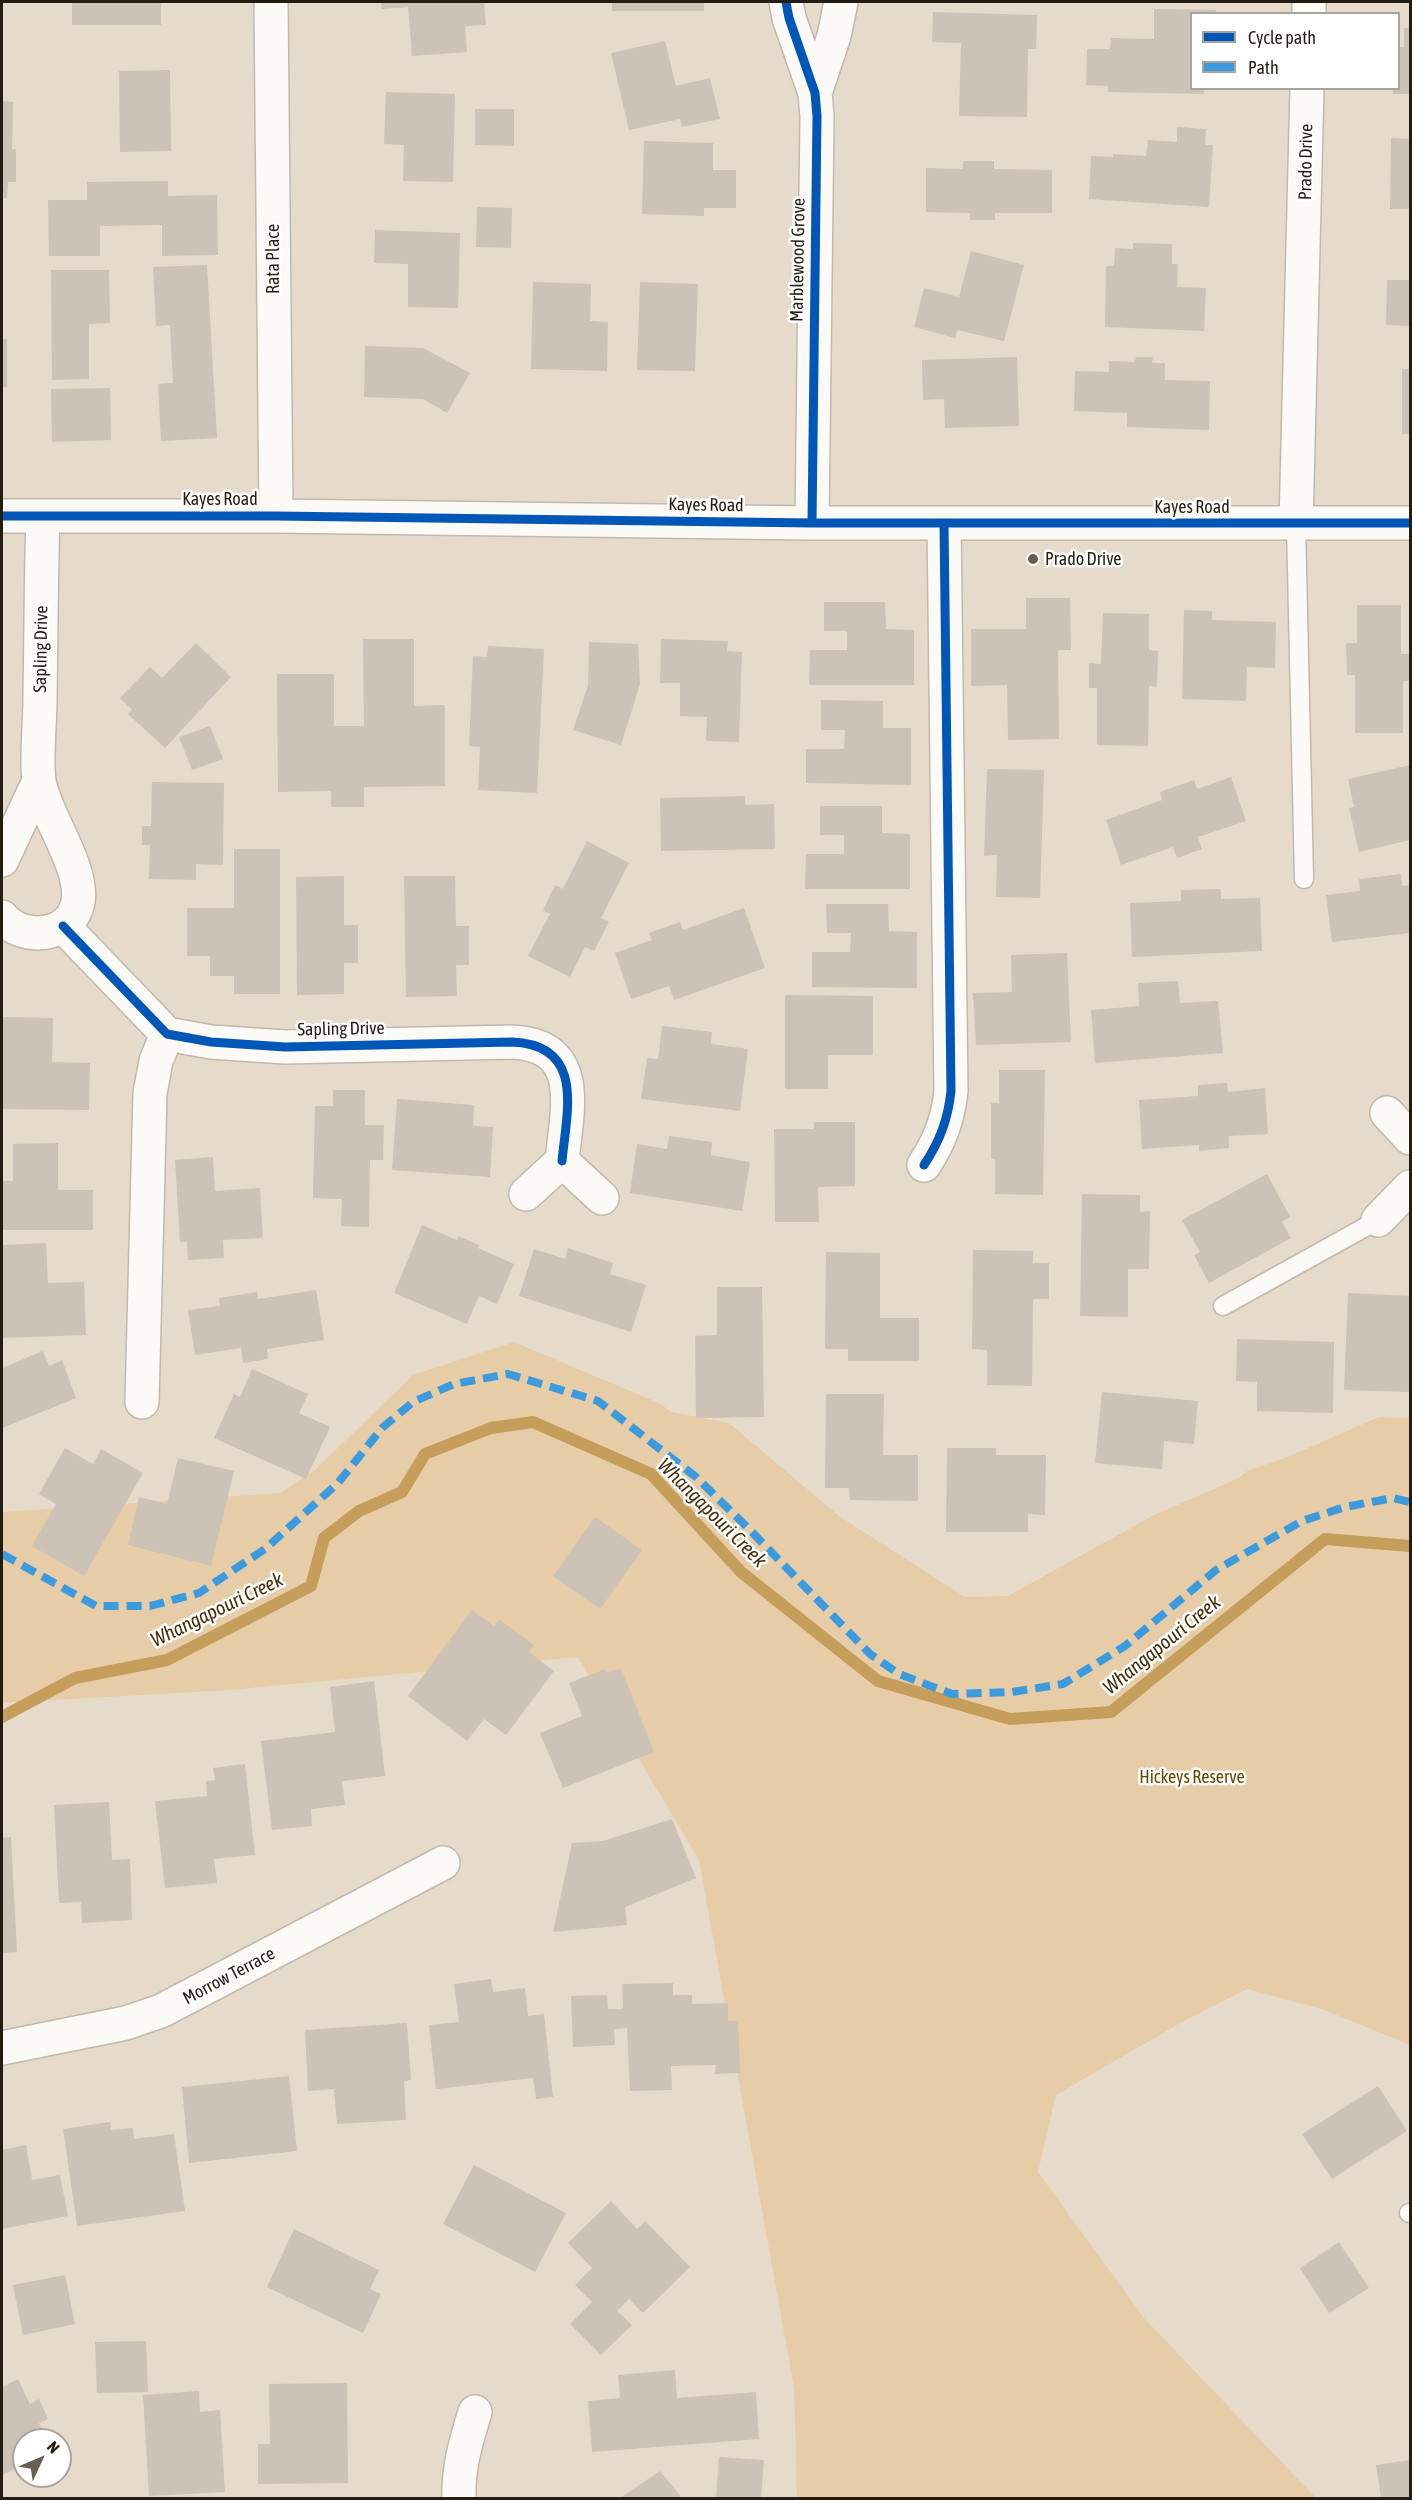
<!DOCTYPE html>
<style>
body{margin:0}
#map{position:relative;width:1412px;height:2500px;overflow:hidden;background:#e6dbca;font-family:"Asap Condensed",sans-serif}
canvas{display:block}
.frame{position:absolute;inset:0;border:3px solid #241c11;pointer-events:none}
.legend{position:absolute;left:1190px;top:12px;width:210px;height:78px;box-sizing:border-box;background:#fff;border:2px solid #a7a4a0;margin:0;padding:8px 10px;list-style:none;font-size:18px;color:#241c11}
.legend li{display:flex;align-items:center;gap:12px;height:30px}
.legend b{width:30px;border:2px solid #a7a4a0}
.north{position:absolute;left:12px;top:2428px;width:60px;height:60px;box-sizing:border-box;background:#fff;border:2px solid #a7a4a0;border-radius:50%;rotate:46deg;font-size:16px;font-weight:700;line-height:24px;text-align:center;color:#241c11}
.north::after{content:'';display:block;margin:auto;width:21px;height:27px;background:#685f52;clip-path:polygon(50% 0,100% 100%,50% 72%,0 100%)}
</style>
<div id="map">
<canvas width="1412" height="2500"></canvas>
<div class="frame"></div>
<ul class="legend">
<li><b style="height:8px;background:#0057b8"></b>Cycle path</li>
<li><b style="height:8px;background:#3c9bde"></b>Path</li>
</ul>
<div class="north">N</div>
</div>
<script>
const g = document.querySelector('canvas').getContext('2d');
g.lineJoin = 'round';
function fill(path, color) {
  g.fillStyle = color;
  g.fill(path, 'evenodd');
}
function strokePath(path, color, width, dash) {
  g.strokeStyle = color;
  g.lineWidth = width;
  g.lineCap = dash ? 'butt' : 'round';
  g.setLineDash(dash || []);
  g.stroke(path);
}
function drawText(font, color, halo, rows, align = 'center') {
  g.font = font + ' "Asap Condensed",sans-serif';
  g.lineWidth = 5;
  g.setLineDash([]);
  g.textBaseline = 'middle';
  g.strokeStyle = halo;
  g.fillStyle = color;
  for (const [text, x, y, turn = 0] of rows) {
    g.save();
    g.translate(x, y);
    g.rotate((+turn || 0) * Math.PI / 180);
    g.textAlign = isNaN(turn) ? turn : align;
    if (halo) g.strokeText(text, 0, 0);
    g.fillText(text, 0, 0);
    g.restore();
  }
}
fill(new Path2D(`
 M514 1342 661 1404 671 1412 729 1423 839 1516 965 1597 1008 1596 1154 1515 1239 1478 1247 1471 1285 1458 1379 1417 1410 1418V2045L1322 2009 1247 1989 1182 2022 1056 2095 1038 2172 1144 2318 1316 2498H797L794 2388 699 1860 578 1657 229 1690 2 1703V1512L281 1493 315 1470 413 1375Z`), '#e6cda7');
strokePath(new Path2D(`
 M2 1717 75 1678 167 1660 311 1586 324 1538 359 1511 402 1492 425 1454 491 1428 533 1422 651 1474 741 1572 878 1681 1010 1719 1111 1712 1325 1539 1410 1546`), '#c69e5b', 12);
fill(new Path2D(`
 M72 2H161V25H72Z
 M381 2H484L486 25 465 26 467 52 412 56 408 7 382 9Z
 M612 2H704V11H612Z
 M1154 9 1216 10V14H1192V88H1204V94L1108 92V86L1086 85 1087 49H1110L1111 38 1154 39Z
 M933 12 1037 15 1036 49H1028L1027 117 959 116 961 43 932 42Z
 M1404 28H1410V94H1393L1392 88H1398V47H1404Z
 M665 41 676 86 710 78 720 119 682 127 680 119 629 130 611 53Z
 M170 70 171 151 120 152 119 71Z
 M386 92 455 94 453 182 403 181 404 145 384 144Z
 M2 101 13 102 12 150 16 149V182H8L7 198H2Z
 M475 109H514V146L475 145Z
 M1177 127 1206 129 1205 145H1213L1209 207 1089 199 1091 156 1113 157V154L1146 156 1148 140 1177 142Z
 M1391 138 1410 139V209H1390Z
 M644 141 713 143V170H736V208H704V216L642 214Z
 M963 161H994V169L1052 170V213H995V220H970V213L926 212V168L963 169Z
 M168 181V196L217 195 218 255 162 256V225L100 226V256H49L48 200H87V182Z
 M477 207 512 208 511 248 476 247Z
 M375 230 460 233 458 308 408 307V264L374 263Z
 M1133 243 1172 244V264H1178L1177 287 1206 288 1204 331 1105 327 1106 266H1114L1115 248 1133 249Z
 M971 251 1024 265 1004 341 957 330 955 338 914 327 924 288 959 297Z
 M207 265 217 438 161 441 158 384 173 383 170 325 156 326 153 267Z
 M51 270H109L110 323 89 324V379L52 380Z
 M1387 280H1410V326L1386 325Z
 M533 282 591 284 590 321 608 322 607 371 531 369Z
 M640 282 698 284 695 371 637 370Z
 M2 339H7V387H2Z
 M365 346 423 348 470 373 447 413 423 399 364 397Z
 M1017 357 1019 426 945 428 944 399 923 400 922 360Z
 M1136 357H1153L1152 363H1165V380L1210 381 1209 430 1127 427V413L1074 411 1075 371 1109 372V361L1135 362Z
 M1402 369H1410V434H1402Z
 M110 388 111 440 52 442 51 389Z
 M1026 598H1070L1071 650H1058L1059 739 1008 740 1007 685 971 686V629H1026Z
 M824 602H885L886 629 914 630V685H809L810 650H847V631H824Z
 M1357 605H1401V654H1410V681H1403V733H1355V675H1347L1346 643H1357Z
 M1184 610 1212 611V620L1276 622 1275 668 1247 667 1246 701 1182 699Z
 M1103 613 1149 614V650L1158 651 1157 687 1149 686 1148 746 1097 745V688H1089V663L1101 664Z
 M363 639H414V706L445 705V786L364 787V807H331V791L278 792 277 674H334V726H364Z
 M661 639 728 641 727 651 742 652 739 742 706 741 707 717 680 716V683H660Z
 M589 642 638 644 640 684 621 745 573 730 588 685Z
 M196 643 231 677 165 748 128 714 132 710 120 698 150 667 162 678Z
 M488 646 544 649 537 793 478 790 480 747 469 746 473 656 487 657Z
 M821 700 883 701V728H911V785L806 783V749H844L845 730H821Z
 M210 726 223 759 192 770 179 737Z
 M1410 765V840L1359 852 1349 808 1354 807 1348 779Z
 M987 769 1044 770 1040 898 996 897 997 855 984 856Z
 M1231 777 1246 821 1198 837 1202 849 1177 858 1173 847 1121 865 1106 820 1162 800 1160 792 1194 780 1197 789Z
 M152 782 224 783 223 865 196 864V880L149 879 150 845H142V826H151Z
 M745 796V805L774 804 775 849 661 851 660 798Z
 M820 806H882V833L910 834V889H805L806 854H844V835H820Z
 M587 841 629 863 601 918 609 922 594 951 585 947 570 977 528 956 550 914 543 910 555 885 563 889Z
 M234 849H280V994H234V976H210V956H187V908H234Z
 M1401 874 1402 886 1410 885V933L1332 942 1326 895 1360 891 1359 879Z
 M344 876V925H358V963H344V994L297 995 296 877Z
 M404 876H455L456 926H469V965H456L457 996 406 997Z
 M1221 889V899L1260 898 1262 951 1132 957 1130 903 1181 901V890Z
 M826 904H888L889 931 917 932V988L812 987V952H850L851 933H827Z
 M744 908 765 968 674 1000 669 986 631 999 615 953 652 940 649 933 680 922 683 930Z
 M1067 953 1071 1042 976 1045 973 993 1012 992 1011 955Z
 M1178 981 1180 1003 1218 1001 1223 1053 1095 1063 1091 1010 1139 1006 1138 983Z
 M785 995 873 996V1055H828V1089H785Z
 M2 1017 53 1018 52 1062 90 1063 89 1110 2 1109Z
 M662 1026 712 1032 711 1044 748 1049 740 1111 641 1099 647 1058 658 1059Z
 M999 1070H1045L1043 1195 995 1194V1159H991V1103H999Z
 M1227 1083 1228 1092 1265 1088 1268 1134 1229 1136V1148L1199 1151V1145L1142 1149 1139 1100 1198 1096V1085Z
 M333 1090H365V1125H384L383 1160H370L369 1227 341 1226 342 1199 313 1198 315 1106H333Z
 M397 1099 474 1105 473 1126 493 1127 490 1177 392 1170Z
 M814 1122H855V1186L818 1187 819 1222H775L774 1129H814Z
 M669 1136 712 1142 711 1155 750 1162 742 1211 630 1193 637 1144 667 1149Z
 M58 1143V1190H93V1230H2V1181H13V1144Z
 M213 1157 215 1191 260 1188 263 1238 223 1240 224 1258 188 1260 187 1242H180L175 1160Z
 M1267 1174 1290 1217 1282 1222 1291 1238 1209 1283 1194 1255 1200 1252 1182 1220Z
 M1082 1194 1140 1195V1212L1150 1211 1149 1269H1128V1317L1080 1316Z
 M422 1225 457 1240 458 1236 479 1245 478 1248 514 1264 497 1304 479 1296 467 1324 394 1293Z
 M46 1243 48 1283 84 1282 86 1335 2 1338V1245Z
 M568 1248 613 1263 610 1274 646 1285 631 1332 519 1296 534 1249 565 1259Z
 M973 1250 1033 1251V1263H1049V1299H1033L1032 1386 987 1385V1350L972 1349Z
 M826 1252 880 1253V1318H919V1361H848V1349H825Z
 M717 1287H762L764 1417 696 1418 695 1336 717 1335Z
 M316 1290 324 1340 267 1349 268 1359 243 1363 241 1348 195 1355 188 1310 220 1306 219 1298 257 1292 258 1299Z
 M1348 1293 1410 1296 1409 1392 1344 1390Z
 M1237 1339 1334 1342 1333 1413 1257 1411V1382L1236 1381Z
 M43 1351 49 1366 62 1360 76 1398 2 1428V1368Z
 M252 1369 308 1394 299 1413 330 1427 306 1479 214 1438 234 1394 240 1397Z
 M1102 1392 1198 1401 1194 1444 1164 1441 1162 1469 1095 1463Z
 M826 1394H884L883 1455H918V1501L850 1500 849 1488H825Z
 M65 1448 93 1464 101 1449 143 1473 84 1576 32 1546 56 1504 39 1494Z
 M947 1448H996V1455H1046L1045 1515 1028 1514V1532H946Z
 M178 1458 234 1471 211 1566 128 1545 139 1497 167 1504Z
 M595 1517 642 1550 600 1609 553 1576Z
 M472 1610 494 1626 499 1619 534 1645 529 1652 554 1671 506 1735 484 1719 467 1741 408 1696Z
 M621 1668 654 1752 563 1788 540 1733 582 1716 569 1683 605 1669 607 1673Z
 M374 1681 385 1776 342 1781 345 1805 311 1809 312 1826 272 1830 261 1741 335 1732 330 1687Z
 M245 1764 255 1855 214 1859 217 1883 165 1888 155 1801 207 1796 206 1781 215 1780 213 1768Z
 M109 1802 112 1860 130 1859 132 1920 82 1923 81 1902 59 1903 54 1805Z
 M672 1819 696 1878 625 1907 627 1925 553 1932 572 1843 603 1841Z
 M11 1837 17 1952 2 1953V1838Z
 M491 1979 493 1992 525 1988 528 2016 544 2014 553 2097 536 2099 533 2078 436 2089 429 2025 459 2022 454 1984Z
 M673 1983V1995H692V2004L728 2003V2021H738L740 2073 715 2074 716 2065 671 2066 672 2090 630 2091 627 2028 614 2029 615 2045 573 2047 571 1996 607 1995 608 2009H623L622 1984Z
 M407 2023 411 2080 404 2081 406 2120 337 2124 334 2089 308 2091 305 2030Z
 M289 2076 297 2151 189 2163 182 2087Z
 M1378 2086 1407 2131 1332 2179 1302 2134Z
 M110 2122 111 2130 133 2128 134 2139 174 2134 185 2211 77 2226 63 2129Z
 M26 2145 32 2180 60 2175 68 2216 2 2229V2150Z
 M474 2165 566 2213 535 2272 443 2224Z
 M611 2201 637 2229 645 2221 690 2267 643 2313 629 2299 617 2311 632 2325 601 2355 570 2324 592 2302 575 2285 592 2268 568 2243Z
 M294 2229 379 2270 370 2289 381 2294 363 2333 267 2287Z
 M1339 2242 1369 2288 1329 2313 1300 2268Z
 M65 2275 75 2324 23 2335 13 2285Z
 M146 2341 148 2392 97 2393 95 2342Z
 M675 2370 677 2398 756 2392 759 2439 592 2452 588 2401 620 2398 618 2375Z
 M18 2379 30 2404 39 2399 48 2419 39 2423 47 2440H24V2464L2 2475V2387Z
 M347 2383 348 2483 258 2484V2444H270L269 2384Z
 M199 2391 200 2412 220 2410 225 2492 149 2496 143 2395Z
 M719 2457 764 2460 761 2498H716Z
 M1410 2460V2498H1381L1376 2465Z
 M660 2471 682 2498H620Z`), '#ccc2b5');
const lane = new Path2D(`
 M1296 524 1304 879
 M1223 1306 1378 1220
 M1409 2213H1410`);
const street = new Path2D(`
 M271 2 276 516
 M786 2 789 18 815 93 817 116 812 523
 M1309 14V2
 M815 93 834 36 841 2
 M2 516H276L812 523H1410
 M1296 524 1307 88
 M2 860 39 781
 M2 917C22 942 71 938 78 902 84 867 45 816 39 781 36 759 40 722 40 699 41 638 41 577 43 516
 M63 926 167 1034 211 1042 285 1047 512 1042C585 1045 567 1110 562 1161
 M1387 1113 1410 1138
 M924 1165C940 1141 948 1119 951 1091L944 523
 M526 1194 562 1161 602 1198
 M1378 1220 1410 1187
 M142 1402 150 1093 156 1061 167 1034
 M2 2048 126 2023 161 2011 443 1863
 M459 2498C458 2468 466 2441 475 2412`);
strokePath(lane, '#c2b9ac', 21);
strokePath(street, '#c2b9ac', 36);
strokePath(lane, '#fbfaf7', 18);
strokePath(street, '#fbfaf7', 33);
strokePath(new Path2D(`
 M2 1554 96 1606H150L199 1593 265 1549 338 1483 382 1428 413 1402 454 1384 508 1374 598 1401 696 1477 748 1528 870 1654 899 1674 952 1694 1012 1692 1063 1684 1125 1646 1216 1570 1302 1521 1345 1507 1393 1498 1410 1502`), '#3c9bde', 8, [15, 8]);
strokePath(new Path2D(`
 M786 2 789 18 815 93 817 116 812 523
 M2 516H276L812 523H1410
 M63 926 167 1034 211 1042 285 1047 512 1042C585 1045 567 1110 562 1161
 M924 1165C940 1141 948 1119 951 1091L944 523`), '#0057b8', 9);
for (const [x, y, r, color] of [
 [1033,559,6,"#685f52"]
]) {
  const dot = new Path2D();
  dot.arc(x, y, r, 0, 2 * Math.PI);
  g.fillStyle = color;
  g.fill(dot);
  strokePath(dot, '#fff', 2);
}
drawText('18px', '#241c11', '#fff', [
 ["Prado Drive",1306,162,-89],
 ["Rata Place",273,259,-90],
 ["Marblewood Grove",798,260,-89],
 ["Kayes Road",220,499],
 ["Kayes Road",706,505,1],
 ["Kayes Road",1192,507],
 ["Sapling Drive",41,649,-89],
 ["Sapling Drive",341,1029,-1],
 ["Morrow Terrace",229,1976,-28]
]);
drawText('18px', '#241c11', '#fff', [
 ["Prado Drive",1045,559]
], 'left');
drawText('18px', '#694600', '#fff', [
 ["Hickeys Reserve",1192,1777]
]);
drawText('italic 20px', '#452f09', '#fff', [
 ["Whangapouri Creek",712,1513,45],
 ["Whangapouri Creek",217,1610,-26],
 ["Whangapouri Creek",1162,1645,-39]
]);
</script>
